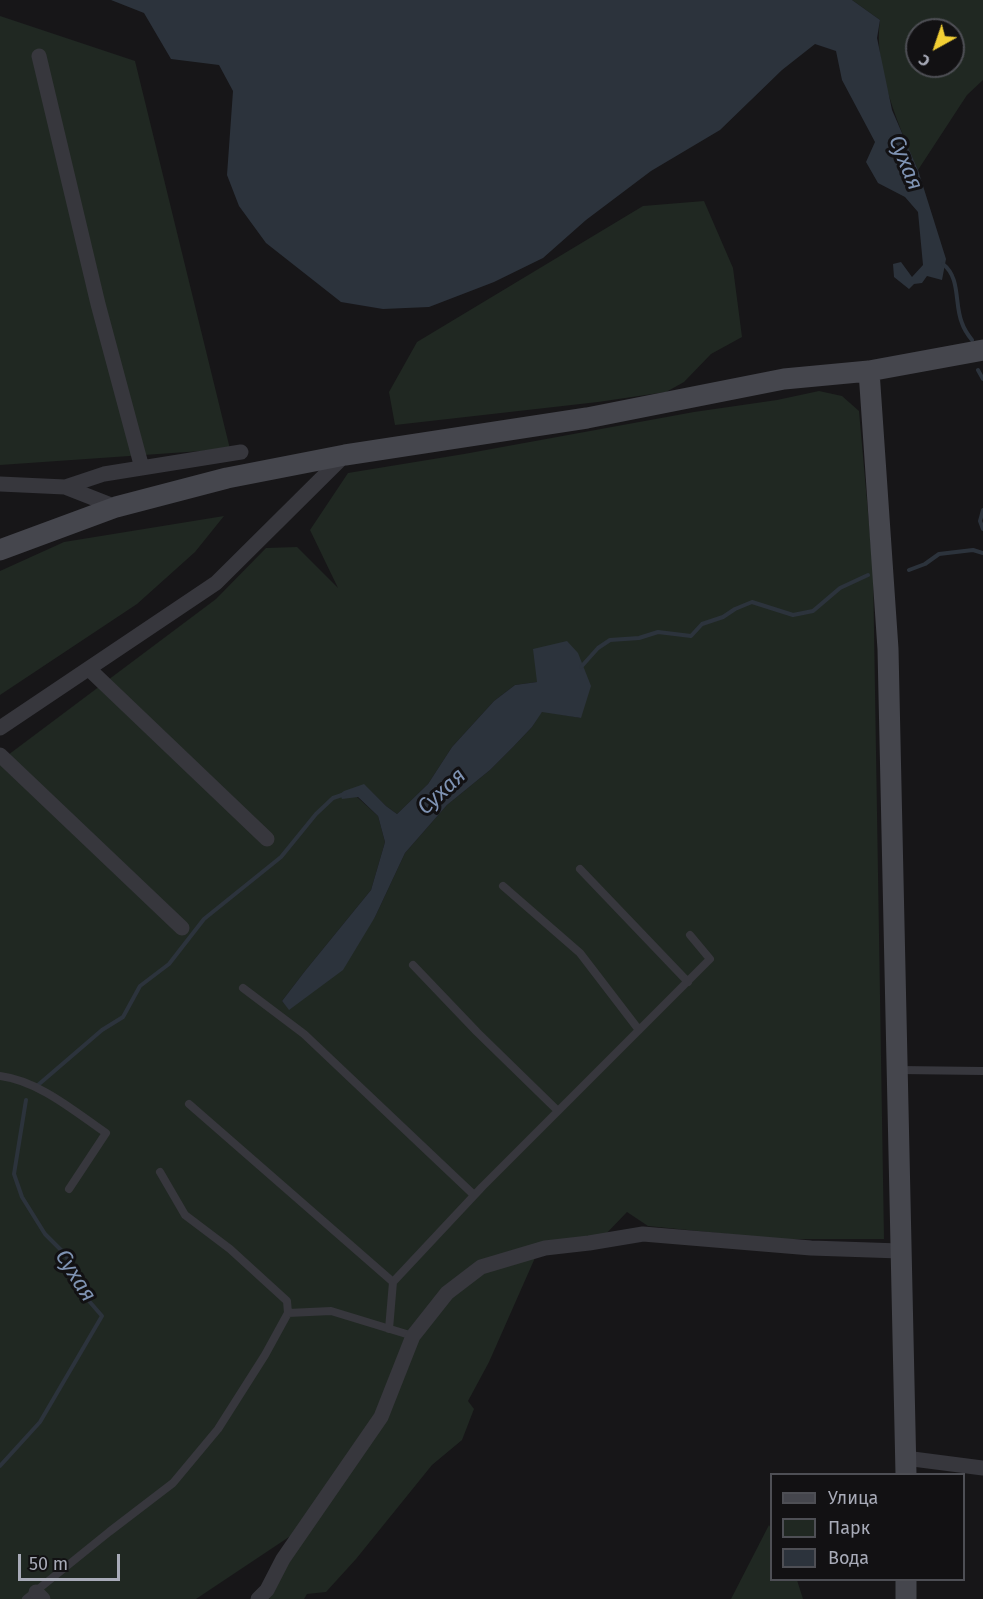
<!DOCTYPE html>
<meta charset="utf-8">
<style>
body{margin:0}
#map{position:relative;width:983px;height:1599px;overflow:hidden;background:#171618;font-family:"Fira Sans",sans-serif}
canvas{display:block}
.legend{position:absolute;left:770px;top:1473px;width:195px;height:108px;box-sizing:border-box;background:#121113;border:2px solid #4e4f55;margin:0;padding:8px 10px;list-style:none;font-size:18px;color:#a8abb8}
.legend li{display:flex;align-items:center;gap:12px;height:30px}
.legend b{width:30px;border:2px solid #4e4f55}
.north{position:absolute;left:905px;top:18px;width:60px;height:60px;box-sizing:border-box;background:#121113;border:2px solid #4e4f55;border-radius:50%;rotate:220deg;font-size:16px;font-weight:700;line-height:24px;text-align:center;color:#a8abb8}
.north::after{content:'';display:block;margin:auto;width:21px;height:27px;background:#f2cf34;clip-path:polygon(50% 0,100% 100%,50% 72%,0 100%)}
.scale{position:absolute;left:18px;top:1554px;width:102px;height:27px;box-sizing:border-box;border:3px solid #a8abb8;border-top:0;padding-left:8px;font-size:18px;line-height:21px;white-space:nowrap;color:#a8abb8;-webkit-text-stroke:4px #121113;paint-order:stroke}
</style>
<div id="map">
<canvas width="983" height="1599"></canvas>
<ul class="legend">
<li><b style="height:8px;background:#45464d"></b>Улица</li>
<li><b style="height:16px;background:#202822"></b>Парк</li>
<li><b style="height:16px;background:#2c333c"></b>Вода</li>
</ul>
<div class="north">С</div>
<div class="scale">50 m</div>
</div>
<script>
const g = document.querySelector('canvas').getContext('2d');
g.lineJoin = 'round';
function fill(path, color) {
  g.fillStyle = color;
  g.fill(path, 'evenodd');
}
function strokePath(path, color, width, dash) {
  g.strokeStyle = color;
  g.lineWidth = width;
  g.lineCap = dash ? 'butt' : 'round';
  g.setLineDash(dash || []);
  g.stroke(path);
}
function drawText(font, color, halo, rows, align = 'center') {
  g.font = font + ' "Fira Sans",sans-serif';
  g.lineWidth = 6;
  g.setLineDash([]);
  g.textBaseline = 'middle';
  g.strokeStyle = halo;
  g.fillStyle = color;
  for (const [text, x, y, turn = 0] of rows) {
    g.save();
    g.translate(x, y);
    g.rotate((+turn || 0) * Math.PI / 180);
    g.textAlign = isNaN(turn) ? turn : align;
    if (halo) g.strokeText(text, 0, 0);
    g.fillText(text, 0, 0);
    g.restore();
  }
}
fill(new Path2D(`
 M852 0H983V80L967 95 918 170C899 127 873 67 880 20ZM917 30H953V66H917Z
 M0 16 135 61 230 449 0 465Z
 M704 201 733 268 742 337 711 354 684 382 666 392 598 402 395 425 389 392 417 342 643 206Z
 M819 391 842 396 859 411 873 569 884 1239H777L648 1226 627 1212 603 1237 542 1242 489 1362 468 1401 474 1409 462 1440 432 1465 356 1559 326 1592 307 1594 304 1599H269L285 1562 313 1521 196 1599H0V761L216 599 266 548 297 547 338 588 310 530 348 473 464 454 694 412 777 400ZM537 682 581 718 542 711 532 727 514 746 490 770 447 805 405 853 375 917 289 1009 282 1001 305 971 371 890 385 842 378 816 357 797 364 785 386 806 397 814 428 784 452 747 494 701 515 685Z
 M224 516 195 552 137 604 0 695V571L64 542Z
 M769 1525 772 1530V1580H797L803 1599H731Z`), '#202822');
fill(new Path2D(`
 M111 0H852L880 20 877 38 892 110 918 170 946 259 942 280 927 276 922 283 914 284 909 289 894 277 893 264 901 262 912 277 923 265 918 212 905 197 878 183 866 162 875 142 842 80 836 51 815 44 782 70 720 130 651 171 586 220 543 258 494 282 429 307 383 309 341 302 266 243 239 206 227 175 233 91 219 65 171 59 144 13Z
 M567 641 578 653 591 686 581 718 542 712 532 727 514 746 490 770 447 805 405 853 375 917 343 970 289 1010 282 1001 305 971 371 890 385 842 378 816 358 797 342 799 340 794 344 791 364 784 386 806 397 814 428 784 452 747 494 701 515 685 537 682 533 649Z`), '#2c333c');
strokePath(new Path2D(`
 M943 264C961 278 954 304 962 323 964 329 968 335 972 340
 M978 370 983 379
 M983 510 980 521 983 529
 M909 570 925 564 939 554 973 550 983 553
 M581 667 598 648 610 640 639 638 658 632 691 636 702 624 723 617 735 609 752 602 793 615 813 611 840 588 868 575
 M38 1085 102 1030 123 1017 140 986 169 964 204 919 281 857 316 814 333 798 345 794
 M0 1466 40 1422 102 1316 89 1301V1297L65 1254 45 1234 22 1197 14 1174 26 1100`), '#2c333c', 4);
strokePath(new Path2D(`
 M580 869 688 982
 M503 886 580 953 639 1030
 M413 965 477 1032 558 1111
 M243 988 304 1034 474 1195
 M899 1070 983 1071
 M0 1076C39 1081 74 1111 106 1133L69 1189
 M189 1104 393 1282 389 1329
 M160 1172 185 1215 230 1249 287 1301 288 1313
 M393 1282 482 1187 710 959 690 935
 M26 1599 109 1532 173 1483 218 1429 265 1355 288 1313 331 1311 413 1336`), '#37373d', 8);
strokePath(new Path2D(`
 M39 56 98 304 142 468
 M0 484 65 487 116 507
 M65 487 104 474 241 452
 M89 669 267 839
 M0 728 216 583 345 455
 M0 755 182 928
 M905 1458 983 1468
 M36 1592 43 1599
 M258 1599 267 1590 283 1559 381 1417 413 1336 447 1293 481 1267 545 1248 589 1243 643 1234 811 1248 900 1251`), '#37373d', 15);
strokePath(new Path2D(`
 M869 371 888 649 906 1474
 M0 550 116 507 227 478 345 455 587 418 784 379 869 371 983 350
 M906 1580V1599`), '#45464d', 21);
drawText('italic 22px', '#7f93b3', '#121113', [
 ["Сухая",905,163,68],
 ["Сухая",442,792,-43],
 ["Сухая",75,1276,58]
]);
</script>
